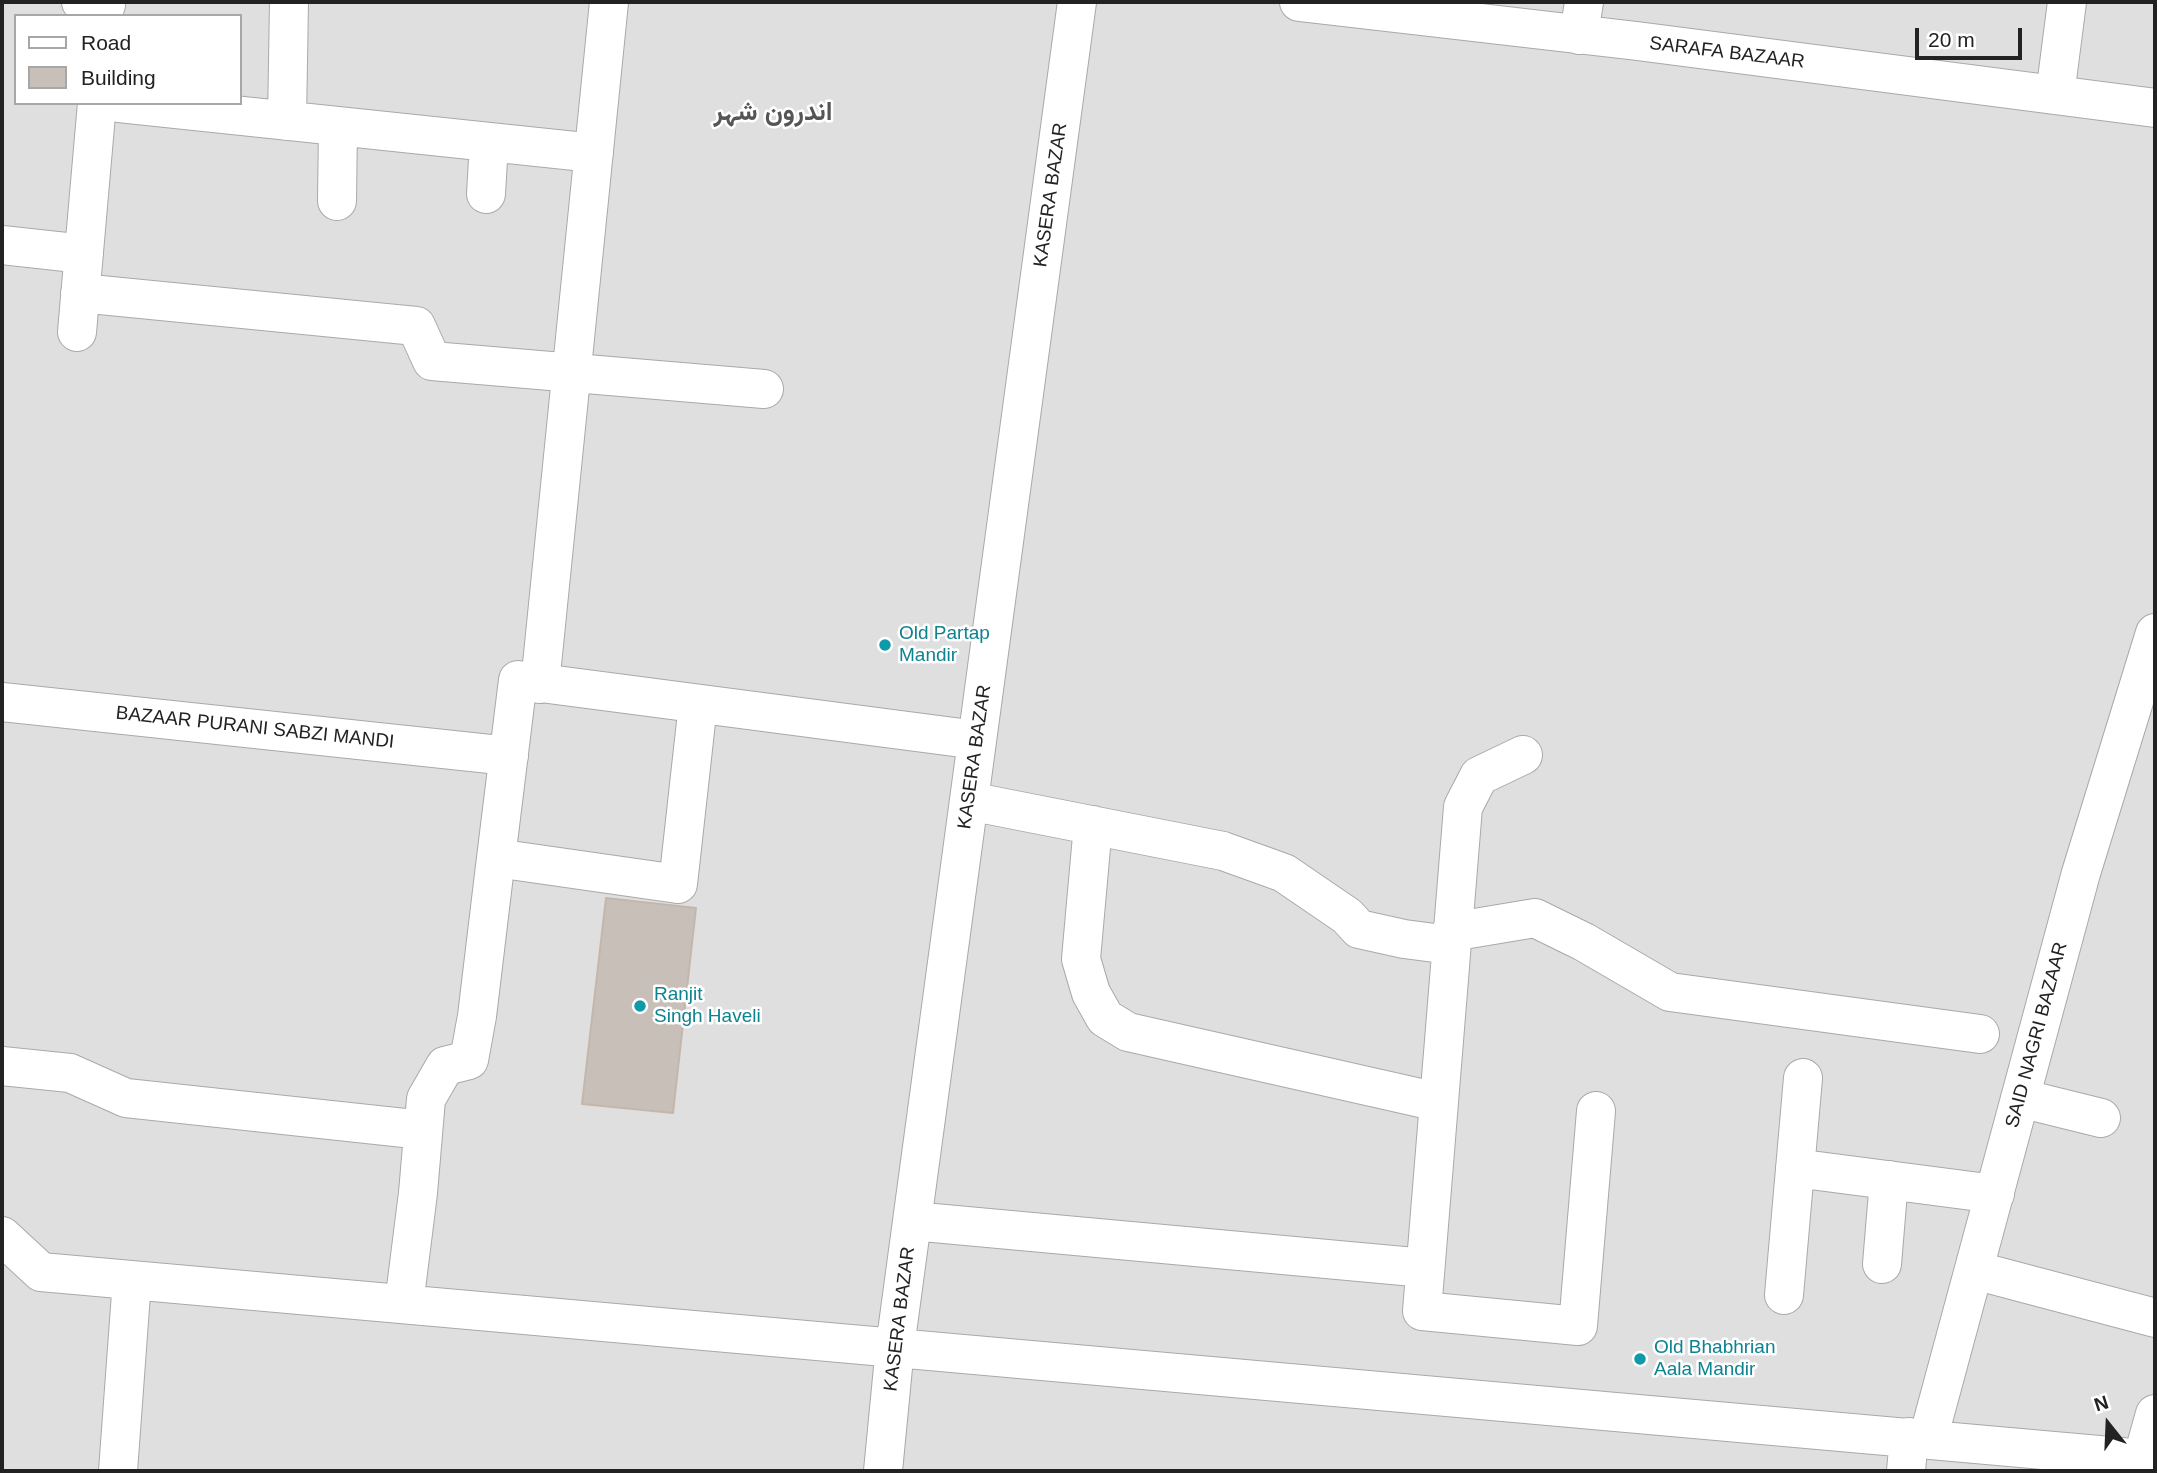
<!DOCTYPE html>
<meta charset="utf-8">
<style>
body{margin:0}
#map{position:relative;width:2157px;height:1473px;overflow:hidden;background:#f2efe9;font-family:Helvetica,sans-serif}
canvas{display:block}
.frame{position:absolute;inset:0;border:4px solid #222;pointer-events:none}
.legend{position:absolute;left:14px;top:14px;width:228px;height:91px;box-sizing:border-box;background:#fff;border:2px solid #a7a7a7;margin:0;padding:9px 12px;list-style:none;font-size:21px;color:#222}
.legend li{display:flex;align-items:center;gap:14px;height:35px}
.legend b{width:35px;border:2px solid #a7a7a7}
.north{position:absolute;left:2073px;top:1389px;width:70px;height:70px;-webkit-text-stroke:5px #fff;paint-order:stroke;rotate:342deg;font-size:19px;font-weight:700;line-height:28px;text-align:center;color:#222}
.north::after{content:'';display:block;margin:auto;width:24px;height:32px;background:#222;clip-path:polygon(50% 0,100% 100%,50% 72%,0 100%)}
.scale{position:absolute;left:1915px;top:28px;width:107px;height:32px;box-sizing:border-box;border:4px solid #222;border-top:0;padding-left:9px;font-size:21px;line-height:24px;white-space:nowrap;color:#222;-webkit-text-stroke:5px #fff;paint-order:stroke}
</style>
<div id="map">
<canvas width="2157" height="1473"></canvas>
<div class="frame"></div>
<ul class="legend">
<li><b style="height:9px;background:#fff"></b>Road</li>
<li><b style="height:19px;background:#c7bfb8"></b>Building</li>
</ul>
<div class="north">N</div>
<div class="scale">20 m</div>
</div>
<script>
const g = document.querySelector('canvas').getContext('2d');
g.lineJoin = 'round';
function fill(path, color) {
  g.fillStyle = color;
  g.fill(path, 'evenodd');
}
function strokePath(path, color, width, dash) {
  g.strokeStyle = color;
  g.lineWidth = width;
  g.lineCap = dash ? 'butt' : 'round';
  g.setLineDash(dash || []);
  g.stroke(path);
}
function drawText(font, color, halo, rows, align = 'center') {
  g.font = font + ' Helvetica,Vazirmatn,sans-serif';
  g.lineWidth = 5;
  g.setLineDash([]);
  g.textBaseline = 'middle';
  g.strokeStyle = halo;
  g.fillStyle = color;
  for (const [text, x, y, turn = 0] of rows) {
    g.save();
    g.translate(x, y);
    g.rotate((+turn || 0) * Math.PI / 180);
    g.textAlign = isNaN(turn) ? turn : align;
    if (halo) g.strokeText(text, 0, 0);
    g.fillText(text, 0, 0);
    g.restore();
  }
}
fill(new Path2D(`
 M2 2H2155V1471H2ZM16 16H240V103H16Z`), '#e0dfdf');
const building = new Path2D(`
 M606 898 696 908 673 1113 582 1104Z`);
fill(building, '#c7bfb8');
strokePath(building, '#c4b6ab', 2);
const minor = new Path2D(`
 M81 2 106 5
 M1299 2 1637 41 2155 108
 M1579 35 1584 2
 M2055 95 2067 2
 M119 103 594 153
 M287 121 289 2
 M486 194 489 142
 M337 201 338 126
 M2 245 84 254
 M80 293 416 326 432 361 764 389
 M77 332 97 103
 M540 684 609 2
 M2 702 509 756
 M698 704 678 884 496 858 518 680 977 740
 M1523 755 1479 776 1463 807 1422 1311 1578 1326 1596 1111
 M969 801 1223 851 1284 873 1347 916 1359 929 1404 939 1450 945
 M1093 825 1081 959 1091 993 1105 1018 1128 1032 1438 1102
 M1451 932 1535 918 1584 942 1670 992 1980 1034
 M2 1066 70 1073 126 1098 423 1130
 M2020 1098 2101 1118
 M1795 1168 1995 1194
 M912 1221 1425 1268
 M2 1236 41 1272 2155 1460
 M1882 1264 1889 1180
 M1974 1270 2155 1318
 M1784 1295 1803 1078
 M404 1304 418 1193 426 1099 445 1066 469 1060 477 1016 496 858
 M1928 1439 2081 873 2155 633
 M118 1471 132 1280
 M883 1471 895 1347 1077 2
 M1906 1471 1909 1437
 M2139 1471 2155 1414`);
strokePath(minor, '#a9a9a9', 40);
strokePath(minor, '#fff', 38);
for (const [x, y, r, color] of [
 [885,645,7,"#0f9aa8"],
 [640,1006,7,"#0f9aa8"],
 [1640,1359,7,"#0f9aa8"]
]) {
  const dot = new Path2D();
  dot.arc(x, y, r, 0, 2 * Math.PI);
  g.fillStyle = color;
  g.fill(dot);
  strokePath(dot, '#fff', 2.5);
}
drawText('19px', '#222', '#fff', [
 ["SARAFA BAZAAR",1727,53,7],
 ["KASERA BAZAR",1051,195,-82],
 ["BAZAAR PURANI SABZI MANDI",255,728,6],
 ["KASERA BAZAR",975,757,-82],
 ["SAID NAGRI BAZAAR",2037,1035,-75],
 ["KASERA BAZAR",900,1319,-83]
]);
drawText('19px', '#0d838f', '#fff', [
 ["Old Partap",899,634],
 ["Mandir",899,656],
 ["Ranjit",654,995],
 ["Singh Haveli",654,1017],
 ["Old Bhabhrian",1654,1348],
 ["Aala Mandir",1654,1370]
], 'left');
drawText('bold 26px', '#555', '#fff', [
 ["اندرون شہر",773,113]
]);
</script>
